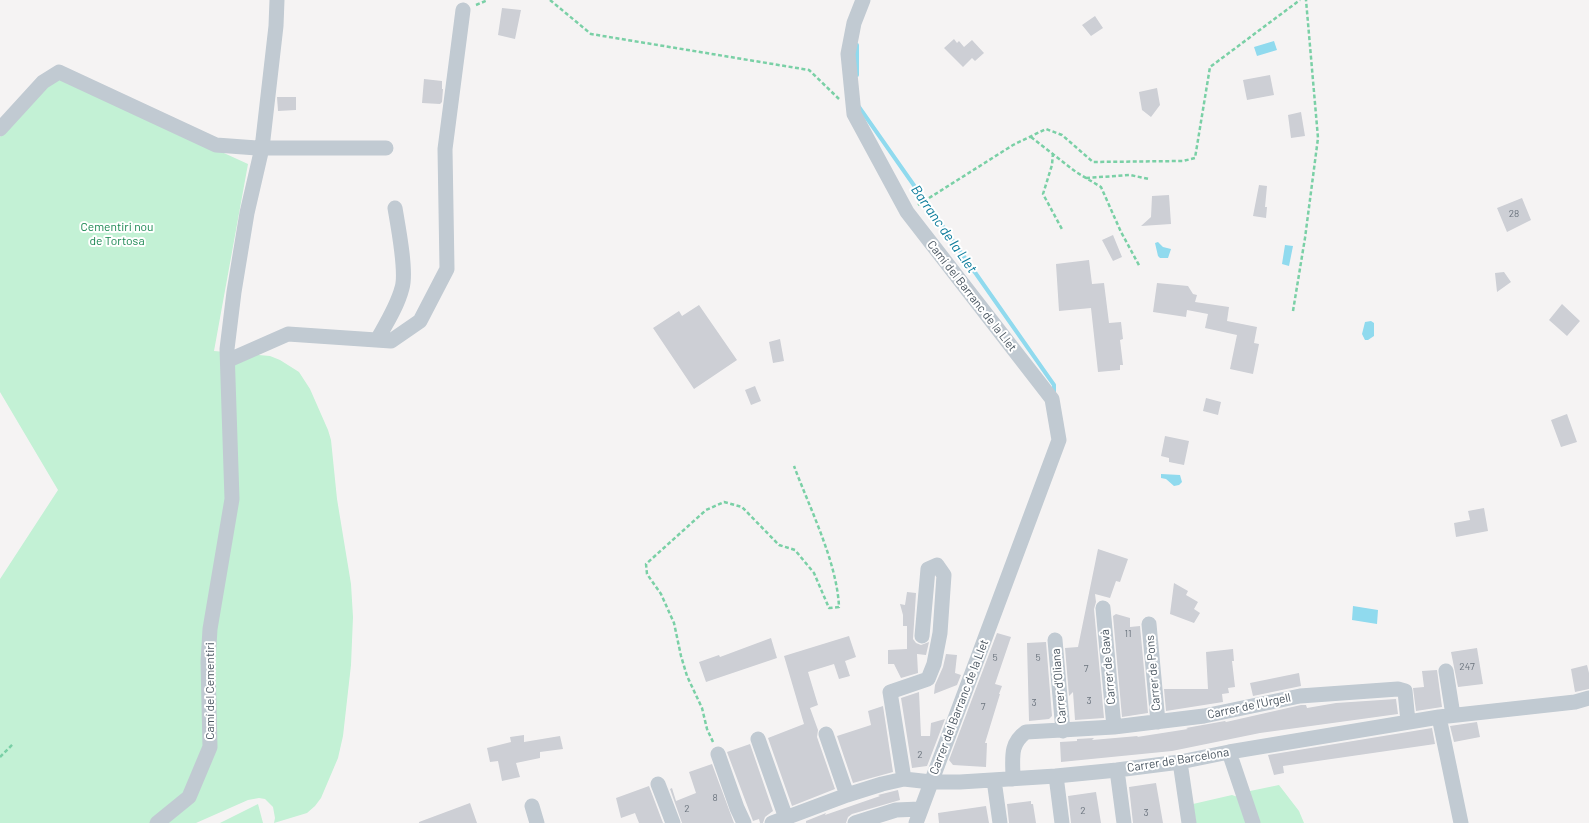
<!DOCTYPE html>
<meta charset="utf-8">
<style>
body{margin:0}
canvas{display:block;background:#f5f3f3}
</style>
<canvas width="1589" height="823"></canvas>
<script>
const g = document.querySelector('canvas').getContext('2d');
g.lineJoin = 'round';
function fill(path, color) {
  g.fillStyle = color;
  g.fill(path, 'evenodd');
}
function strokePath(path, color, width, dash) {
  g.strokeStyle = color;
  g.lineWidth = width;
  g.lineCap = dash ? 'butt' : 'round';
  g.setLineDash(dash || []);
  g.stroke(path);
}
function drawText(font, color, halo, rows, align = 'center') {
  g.font = font + ' Barlow,sans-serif';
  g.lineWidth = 4;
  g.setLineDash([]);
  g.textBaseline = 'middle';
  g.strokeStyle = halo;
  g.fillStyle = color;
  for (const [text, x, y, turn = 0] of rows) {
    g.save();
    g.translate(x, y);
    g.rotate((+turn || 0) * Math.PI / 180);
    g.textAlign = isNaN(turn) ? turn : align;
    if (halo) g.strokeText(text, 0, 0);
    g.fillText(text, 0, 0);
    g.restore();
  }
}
fill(new Path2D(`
 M57 77 248 164 214 351 270 356 280 360 299 372 310 389 328 430 331 440 337 499 351 584 353 617 351 665 343 736 338 758 321 798 315 806 307 813 274 823 275 818 273 807 265 799 259 798 248 800 196 823H0V579L58 490 0 392V137Z
 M1279 785 1299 811 1304 823H1256L1247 795 1250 791Z
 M1232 795 1238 797 1248 823H1196L1193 804Z
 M258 804 263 823H220Z`), '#c3f1d5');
fill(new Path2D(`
 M1274 41 1277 50 1257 56 1254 47Z
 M1158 242 1163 247 1171 249 1168 258H1160L1158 256 1155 243Z
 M1285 245 1293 246 1289 266 1282 264Z
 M1371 321 1374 323V336L1368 340H1365L1362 334C1363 330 1364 326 1365 322Z
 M1161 474 1180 475 1182 482 1179 485 1174 486 1166 479 1161 478Z
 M1353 606 1378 610 1377 624 1352 620Z`), '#90daee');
strokePath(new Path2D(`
 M857 45V75
 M859 107 1054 385V393`), '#90daee', 4);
fill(new Path2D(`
 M502 8 521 10 515 39 498 35Z
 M1095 16 1103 28 1091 36 1082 25Z
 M954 39 957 43 959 41 964 47 972 40 984 53 975 61 972 58 963 67 944 48Z
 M1270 75 1274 95 1247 100 1243 80Z
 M424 79 442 81V89H443L442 102 440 104 422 103Z
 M1157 88 1160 105 1151 117 1142 110 1139 92Z
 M277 97H296V110L278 111Z
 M1301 112 1305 136 1291 138 1288 115Z
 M1259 185 1267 186 1265 207H1267L1266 218 1253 216Z
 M1169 195 1171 224 1141 226 1151 217 1152 196Z
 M1522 198 1531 220 1507 232 1497 208Z
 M1113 235 1122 257 1113 261 1102 240Z
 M1089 260 1092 284 1104 283 1109 323 1121 322 1123 339 1120 340 1123 365H1120V370L1098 372 1091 308 1059 311 1056 264Z
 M1504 272 1511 282 1497 292 1495 273Z
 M1157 283 1188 286 1193 294 1197 295 1195 302 1229 307 1227 321 1257 327 1254 343 1259 344 1253 374 1230 369 1237 335 1205 328 1208 314 1187 310 1186 317 1153 312Z
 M1562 304 1580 321 1567 336 1549 320Z
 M699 305 737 360 694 389 653 328 679 311 682 316Z
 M780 339 784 361 773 363 769 342Z
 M755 386 761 401 751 405 745 390Z
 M1206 398 1221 402 1218 415 1203 411Z
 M1567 414 1577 442 1561 447 1551 420Z
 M1165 436 1189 441 1184 465 1169 462V458L1161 456Z
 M1484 508 1488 531 1456 537 1454 523 1470 520 1468 511Z
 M1098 549 1128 559 1120 582 1116 581 1110 598 1095 594 1096 602 1094 609 1104 718 1075 720 1073 692 1069 696 1065 648 1078 647Z
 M1174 583 1188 591 1186 595 1198 602 1194 609 1200 613 1194 623 1170 614Z
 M907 592 916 593 913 639 916 643 921 645 929 642 926 655 917 654 918 673 901 678 894 664H888V650L907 649V626H903V615L900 604 905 605Z
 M1116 614 1130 618V627L1140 626 1148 713 1122 717 1113 616Z
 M997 633 1011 637 995 684 1002 686 999 694H1000L985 743H987L986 767 953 765 949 760Z
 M849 636 856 657 845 661 850 676 839 679 834 664 808 672 818 705 810 708 818 730 817 737 835 789 792 806 768 738 804 724 784 656Z
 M771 638 777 658 706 682 699 662 719 655 720 657Z
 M1046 642 1052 716 1049 719 1029 721 1027 643Z
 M1477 648 1483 684 1458 687 1451 652Z
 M1233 649 1234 661H1232L1235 687 1228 688 1229 693 1222 694 1223 702 1166 711 1164 689H1208L1206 652Z
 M946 654 957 655 955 673 961 675 957 685 934 694 935 685 943 667Z
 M1587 665 1589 673V689L1575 692 1571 669Z
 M1437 670 1442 707 1416 711 1413 688 1424 687 1422 671Z
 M1299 673 1301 686 1253 696 1250 683Z
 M919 692 921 736H930L931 723 945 719 927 766 912 768 901 698Z
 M1396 699 1398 714 1260 733 1172 751 1061 762 1060 742 1077 741V739L1094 738 1092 740 1138 736 1137 737 1188 729 1186 728 1225 721 1226 722 1301 705H1306L1307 708 1336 703Z
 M883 706 893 772 853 783 837 736 871 725 868 711Z
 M1477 722 1480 737 1454 742 1450 726Z
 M1432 728 1435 744 1283 766 1284 773 1274 775 1268 755Z
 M524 735V742L560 736 563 749 540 752V758L516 763 520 777 502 781 498 761 490 762 487 748 511 742 510 737Z
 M750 744 773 811 765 817 763 823H760L759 819 753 821 727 752Z
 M712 764 734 823H682L670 789 672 788 676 801 696 793 689 772Z
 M1156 783 1163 823H1133L1129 787Z
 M649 786 663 823H639L635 813 621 818 616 798Z
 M898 790 900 800 852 814 848 817 846 823H806V821L826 813 825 815 880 796 878 795Z
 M1096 792 1101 823H1071L1068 796Z
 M1031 801V804H1033L1036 823H1009L1007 804Z
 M470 803 477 823H419V822Z
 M986 806 989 823H939L938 813Z`), '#cdcfd5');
strokePath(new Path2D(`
 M550 0 591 34 809 70 839 99
 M476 5 488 0
 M1031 137 1076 172 1101 187 1121 232 1140 267
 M1053 153 1052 165 1043 194 1063 231
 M1086 178 1130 175 1149 179
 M918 205 1013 145 1046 129 1062 135 1093 162 1183 161 1195 158 1210 67 1300 0
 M1293 311 1305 238 1318 138 1306 0
 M713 742 707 729 702 708 687 676 681 656 674 623 661 594 647 574 646 564 706 510 724 502 742 507 779 545 795 550 814 573 829 608 839 607C837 562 810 509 794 466
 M0 757 13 744`), '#7ad0a6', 2.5, [4, 2.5]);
strokePath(new Path2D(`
 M863 0 854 23 848 54 854 114 907 212 1052 399 1059 440 916 823
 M0 129 43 82 59 72 216 145 257 148H386
 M377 340C386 324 397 307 402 288 407 272 398 226 395 208
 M229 360 288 334 391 341 420 321 447 269 445 149 463 10
 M1103 608 1114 727
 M1149 624 1158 722
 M1055 640 1063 731
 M1446 671 1453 715
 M1439 717 1461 823
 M826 734 847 795
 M758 739 786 818
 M1229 752 1253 823
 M718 754 737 808 744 823
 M1180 762 1189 823
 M1117 770 1124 823
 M1056 776 1062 823
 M904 779 890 692 928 679 934 664 940 633 944 575 937 565 928 569 922 636
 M1013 779C1013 759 1009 744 1026 732L1114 727 1204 716 1300 696 1398 689 1405 691 1408 722
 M994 780 1000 823
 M658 784 673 823
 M532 806 537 823
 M157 823 189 797 210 747 208 662 210 629 232 499 227 349 234 292 247 213 262 148 276 26 277 0
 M772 823 847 795 882 784 904 779 931 782H960L1056 776 1117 770 1180 762 1229 752 1439 717 1575 702 1589 698
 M855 823 896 810 920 809`), '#c1cad2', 15);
drawText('10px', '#6b747e', null, [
 ["28",1514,214],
 ["11",1128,634],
 ["5",995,658],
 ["5",1038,658],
 ["247",1467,667],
 ["7",1086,669],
 ["3",1089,701],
 ["3",1034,703],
 ["7",983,707],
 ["2",920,755],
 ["8",715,798],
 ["2",687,809],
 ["2",1083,811],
 ["3",1146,813]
]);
drawText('12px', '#17864f', '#fff', [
 ["Cementiri nou",117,227],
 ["de Tortosa",117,241]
]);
drawText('12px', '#4a5661', '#fff', [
 ["Camí del Barranc de la Llet",972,296,52],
 ["Carrer de Gavà",1108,667,-95],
 ["Carrer de Pons",1153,673,-95],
 ["Carrer d'Oliana",1059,686,-95],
 ["Camí del Cementiri",210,691,-90],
 ["Carrer de l'Urgell",1249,706,-12],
 ["Carrer del Barranc de la Llet",959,707,-69],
 ["Carrer de Barcelona",1178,760,-9]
]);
drawText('italic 14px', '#0c7c9b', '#fff', [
 ["Barranc de la Llet",944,229,55]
]);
</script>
